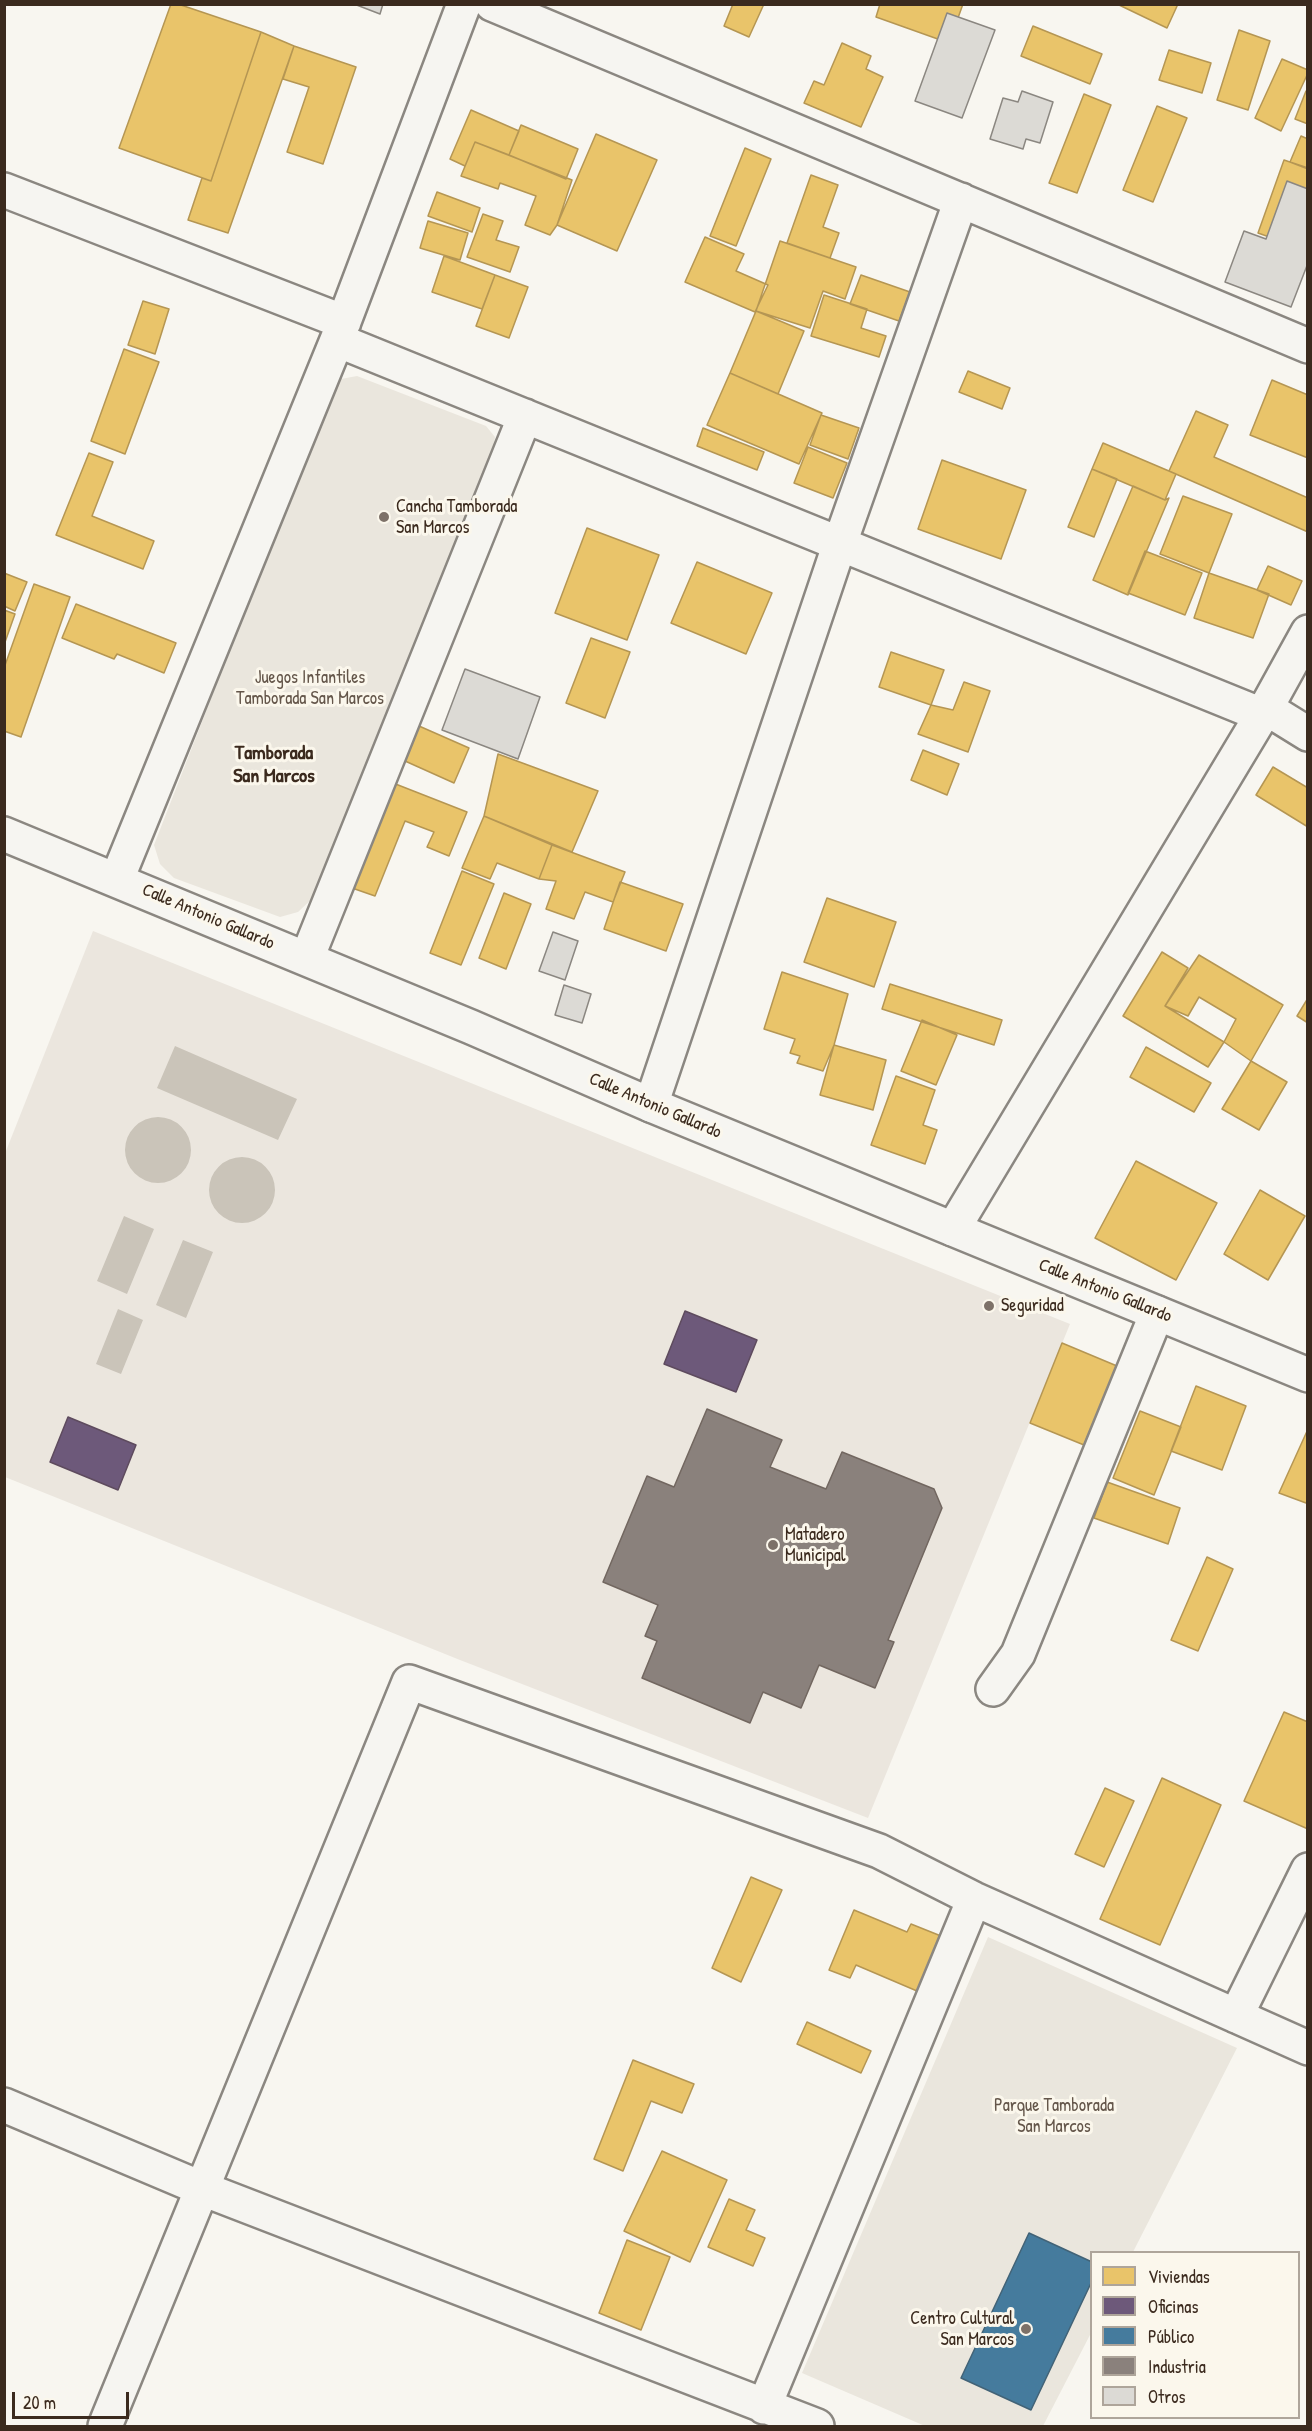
<!DOCTYPE html>
<meta charset="utf-8">
<style>
body{margin:0}
#map{position:relative;width:1312px;height:2431px;overflow:hidden;background:#f8f6f0;font-family:"Patrick Hand",sans-serif}
canvas{display:block}
.frame{position:absolute;inset:0;border:6px solid #3b2a1e;pointer-events:none}
.legend{position:absolute;left:1090px;top:2251px;width:210px;height:168px;box-sizing:border-box;background:#fbf7ec;border:2px solid #aea59a;margin:0;padding:8px 10px;list-style:none;font-size:18px;color:#3b2a1e}
.legend li{display:flex;align-items:center;gap:12px;height:30px}
.legend b{width:30px;border:2px solid #aea59a}
.scale{position:absolute;left:12px;top:2392px;width:117px;height:27px;box-sizing:border-box;border:3px solid #3b2a1e;border-top:0;padding-left:8px;font-size:18px;line-height:21px;white-space:nowrap;color:#3b2a1e;-webkit-text-stroke:4px #fbf7ec;paint-order:stroke}
</style>
<div id="map">
<canvas width="1312" height="2431"></canvas>
<div class="frame"></div>
<ul class="legend">
<li><b style="height:16px;background:#e9c46a"></b>Viviendas</li>
<li><b style="height:16px;background:#6d597a"></b>Oficinas</li>
<li><b style="height:16px;background:#457b9d"></b>Público</li>
<li><b style="height:16px;background:#8a817c"></b>Industria</li>
<li><b style="height:16px;background:#dcdad5"></b>Otros</li>
</ul>
<div class="scale">20 m</div>
</div>
<script>
const g = document.querySelector('canvas').getContext('2d');
g.lineJoin = 'round';
function fill(path, color) {
  g.fillStyle = color;
  g.fill(path, 'evenodd');
}
function strokePath(path, color, width, dash) {
  g.strokeStyle = color;
  g.lineWidth = width;
  g.lineCap = dash ? 'butt' : 'round';
  g.setLineDash(dash || []);
  g.stroke(path);
}
function drawText(font, color, halo, rows, align = 'center') {
  g.font = font + ' "Patrick Hand",sans-serif';
  g.lineWidth = 6;
  g.setLineDash([]);
  g.textBaseline = 'middle';
  g.strokeStyle = halo;
  g.fillStyle = color;
  for (const [text, x, y, turn = 0] of rows) {
    g.save();
    g.translate(x, y);
    g.rotate((+turn || 0) * Math.PI / 180);
    g.textAlign = isNaN(turn) ? turn : align;
    if (halo) g.strokeText(text, 0, 0);
    g.fillText(text, 0, 0);
    g.restore();
  }
}
fill(new Path2D(`
 M93 931 1070 1324 868 1818 460 1660 5 1477 4 1156Z`), '#ebe6de');
fill(new Path2D(`
 M357 376 486 426 495 437 493 455 314 897 298 912 280 917 174 878 160 864 154 845 332 388 341 379Z
 M988 1937 1237 2048 1133 2252H1092L1091 2333 1043 2426H925L802 2373Z`), '#eae6dd');
fill(new Path2D(`
 M175 1046 297 1099 278 1140 157 1088Z
 M125 1150a33 33 0 1 1 66 0a33 33 0 1 1-66 0Z
 M209 1190a33 33 0 1 1 66 0a33 33 0 1 1-66 0Z
 M124 1216 154 1229 127 1294 97 1281Z
 M183 1240 213 1252 186 1318 156 1305Z
 M118 1309 143 1320 121 1374 96 1364Z`), '#cac4b9');
const homes = new Path2D(`
 M171 4H178L261 32 211 181 119 148Z
 M733 4H764L749 37 724 26Z
 M880 4H963L949 43 876 17Z
 M1117 4H1178L1167 28Z
 M1033 26 1102 54 1090 84 1021 56Z
 M1239 30 1270 41 1248 110 1217 100Z
 M261 32 294 46 228 233 188 220 202 178 211 181Z
 M842 43 871 56 866 69 883 77 861 127 804 103 814 81 824 85Z
 M294 46 356 67 323 164 287 152 309 87 283 79Z
 M1169 50 1211 63 1202 93 1159 80Z
 M1282 59 1308 70V73L1281 131 1255 118Z
 M1306 91H1308V124L1295 119Z
 M1084 94 1111 105 1077 193 1049 183Z
 M1157 106 1187 118 1153 202 1123 190Z
 M471 110 519 131 509 155 475 142 465 166 450 159Z
 M521 125 578 149 566 179 509 155Z
 M596 134 657 160 617 251 557 225Z
 M1301 136 1308 139V169L1290 162Z
 M475 142 572 180 557 225 550 235 525 225 536 196 500 183 498 189 461 176Z
 M745 148 771 159 736 246 710 236Z
 M1284 160 1308 168V193L1289 244 1258 233Z
 M811 175 838 185 823 227 839 233 830 258 787 243Z
 M437 192 480 208 472 232 428 216Z
 M483 214 503 221 496 240 519 247 510 272 467 257Z
 M428 221 468 233 460 260 420 248Z
 M705 237 744 254 736 271 768 285 755 312 685 282Z
 M780 241 856 267 845 299 823 291 810 328 756 311Z
 M444 256 495 275 482 309 432 292Z
 M495 275 528 287 509 338 476 326Z
 M861 275 910 292 899 321 850 304Z
 M824 295 867 309 861 328 886 336 879 357 811 336Z
 M143 301 169 309 155 354 128 345Z
 M756 311 804 331 778 394 730 373Z
 M124 349 159 362 125 454 91 441Z
 M968 371 1010 388 1002 409 959 392Z
 M730 373 822 413 799 464 707 425Z
 M1272 380 1308 395V458L1250 435Z
 M1196 411 1228 425 1214 457 1308 498V532L1169 471Z
 M821 415 859 428 848 459 810 445Z
 M703 428 764 452 757 470 697 446Z
 M1103 443 1176 474 1165 500 1092 469Z
 M808 447 847 463 833 498 794 483Z
 M89 453 113 462 92 516 154 541 143 569 56 535Z
 M942 460 1026 490 1001 559 918 529Z
 M1092 469 1117 479 1094 537 1068 527Z
 M1133 486 1165 500 1169 498 1128 595 1093 580Z
 M1183 496 1232 514 1209 573 1160 554Z
 M587 528 659 555 627 640 555 613Z
 M1145 551 1202 573 1185 615 1128 593Z
 M697 562 772 593 746 654 671 623Z
 M1268 566 1302 581 1291 605 1257 590Z
 M4 573 27 582 15 611 4 606Z
 M1209 573 1269 594 1253 638 1194 618Z
 M34 584 70 597 21 737 4 731V668Z
 M76 604 176 643 164 673 117 654 114 659 62 638Z
 M4 610 15 614 4 645Z
 M591 638 630 652 605 718 566 703Z
 M891 652 944 670 931 705 879 687Z
 M964 682 990 691 968 752 918 734 931 705 953 710Z
 M419 726 469 748 454 783 405 761Z
 M923 750 959 764 947 795 911 780Z
 M498 754 598 791 572 852 484 816Z
 M1273 767 1308 788V827L1256 795Z
 M393 783 467 812 449 856 427 847 434 832 405 821 375 896 352 888Z
 M484 816 552 845 539 879 497 863 490 879 462 868Z
 M552 845 625 872 613 902 585 892 574 919 546 909 556 881 539 879Z
 M462 871 494 884 461 965 430 953Z
 M620 882 683 904 666 951 604 929Z
 M504 893 531 904 506 969 479 958Z
 M827 898 896 922 874 987 804 962Z
 M1162 952 1188 968 1165 1006 1224 1042 1208 1067 1123 1016Z
 M1199 955 1283 1005 1251 1061 1224 1042 1236 1019 1199 997 1188 1016 1165 1006Z
 M782 972 848 994 834 1045 823 1071 797 1063 800 1056 790 1053 795 1039 764 1029Z
 M890 984 1002 1020 994 1045 882 1009Z
 M1308 998V1023L1297 1016Z
 M922 1020 957 1035 936 1085 901 1071Z
 M834 1045 886 1060 873 1110 820 1095Z
 M1146 1047 1211 1083 1194 1112 1130 1077Z
 M1251 1061 1287 1082 1259 1130 1222 1109Z
 M896 1076 935 1090 923 1125 937 1130 925 1164 871 1145Z
 M1136 1161 1217 1203 1176 1280 1095 1238Z
 M1260 1190 1305 1216 1268 1280 1224 1254Z
 M1062 1343 1117 1366 1084 1445 1030 1423Z
 M1196 1386 1246 1406 1222 1470 1171 1451Z
 M1140 1411 1181 1427 1154 1495 1113 1478Z
 M1308 1429V1499L1306 1503 1279 1493Z
 M1107 1482 1180 1508 1168 1544 1094 1518Z
 M1207 1557 1233 1569 1198 1651 1171 1640Z
 M1284 1712 1308 1722V1829L1244 1801Z
 M1162 1778 1221 1805 1160 1945 1100 1919Z
 M1105 1788 1134 1801 1104 1867 1075 1854Z
 M751 1877 782 1890 741 1982 712 1968Z
 M854 1910 907 1932 911 1924 941 1936 917 1991 856 1965 850 1978 829 1970Z
 M807 2022 871 2051 861 2073 797 2044Z
 M633 2060 694 2084 682 2113 651 2101 623 2171 594 2159Z
 M662 2151 727 2180 690 2262 624 2231Z
 M729 2199 755 2210 746 2230 765 2238 753 2266 708 2247Z
 M627 2240 670 2257 641 2330 599 2313Z`);
fill(homes, '#e9c46a');
strokePath(homes, '#b59653', 1.5);
const offices = new Path2D(`
 M685 1311 757 1340 736 1392 664 1364Z
 M68 1417 136 1445 118 1490 50 1462Z`);
fill(offices, '#6d597a');
strokePath(offices, '#5e4b5e', 1.5);
const public = new Path2D(`
 M1029 2233 1092 2262V2281L1031 2410 961 2378Z`);
fill(public, '#457b9d');
strokePath(public, '#426377', 1.5);
const industry = new Path2D(`
 M707 1409 782 1440 770 1467 826 1489 842 1452 934 1489 942 1508 888 1640 894 1642 875 1688 819 1665 801 1708 763 1692 750 1723 642 1678 657 1641 645 1636 658 1605 603 1582 647 1476 674 1487Z`);
fill(industry, '#8a817c');
strokePath(industry, '#726760', 1.5);
const building = new Path2D(`
 M354 4H383L380 14Z
 M947 13 995 30 962 118 915 101Z
 M1022 91 1053 102 1040 143 1026 139 1023 149 990 139 1003 98 1018 102Z
 M1287 181 1308 189V263L1291 307 1225 282 1244 231 1266 239Z
 M465 669 540 697 518 759 442 730Z
 M553 932 578 941 565 980 539 971Z
 M564 985 591 994 582 1023 555 1015Z`);
fill(building, '#dcdad5');
strokePath(building, '#8b8781', 1.5);
const minor = new Path2D(`
 M492 4 1308 346
 M4 190 344 322
 M337 340 1262 715
 M1266 708 1308 734
 M117 879 337 340 464 4
 M307 958 525 416
 M651 1105 840 543 961 200
 M953 1229 1266 708 1308 632
 M993 1689 1018 1654 1157 1313
 M1236 2016 1308 1870
 M4 2105 203 2189 817 2426
 M764 2407 974 1899
 M105 2426 409 1682 879 1851 974 1899 1308 2048`);
const major = new Path2D(`
 M4 834 471 1027 651 1105 1308 1375`);
strokePath(minor, '#8b8781', 38);
strokePath(major, '#8b8781', 38);
strokePath(minor, '#f6f5f1', 33);
strokePath(major, '#f6f5f1', 33);
for (const [x, y, r, color] of [
 [384,517,6,"#7d7168"],
 [989,1306,6,"#7d7168"],
 [773,1545,6,"#7d7168"],
 [1026,2329,6,"#7d7168"]
]) {
  const dot = new Path2D();
  dot.arc(x, y, r, 0, 2 * Math.PI);
  g.fillStyle = color;
  g.fill(dot);
  strokePath(dot, '#fbf7ec', 2);
}
drawText('18px', '#3b2a1e', '#fbf7ec', [
 ["Cancha Tamborada",396,507],
 ["San Marcos",396,528],
 ["Seguridad",1001,1306],
 ["Matadero",785,1535],
 ["Municipal",785,1556],
 ["Centro Cultural",1014,2319,"right"],
 ["San Marcos",1014,2340,"right"]
], 'left');
drawText('18px', '#64564a', '#fbf7ec', [
 ["Juegos Infantiles",310,678],
 ["Tamborada San Marcos",310,699],
 ["Parque Tamborada",1054,2106],
 ["San Marcos",1054,2127]
]);
drawText('18px', '#3b2a1e', '#fbf7ec', [
 ["Calle Antonio Gallardo",208,917,23],
 ["Calle Antonio Gallardo",655,1106,23],
 ["Calle Antonio Gallardo",1105,1291,22]
]);
drawText('bold 20px', '#3b2a1e', '#fbf7ec', [
 ["Tamborada",274,754],
 ["San Marcos",274,777]
]);
</script>
